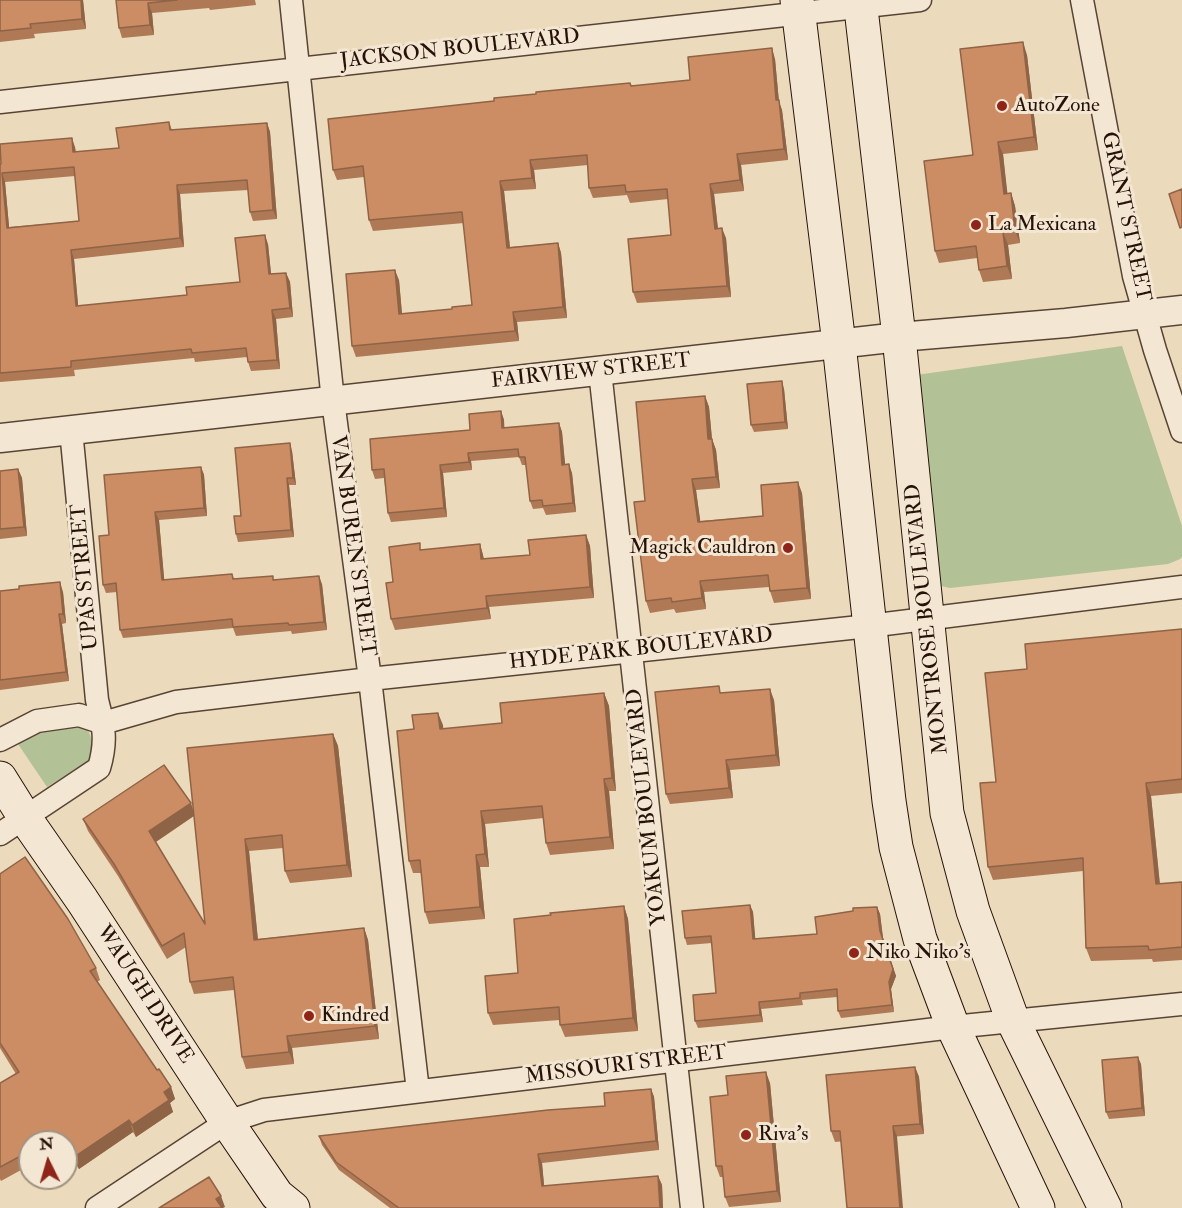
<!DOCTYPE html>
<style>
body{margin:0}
#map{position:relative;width:1182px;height:1208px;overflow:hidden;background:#ecdabc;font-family:"IM FELL Double Pica",serif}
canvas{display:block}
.north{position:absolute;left:18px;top:1130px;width:60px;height:60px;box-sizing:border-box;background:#f3e7d3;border:2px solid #a19282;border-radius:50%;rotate:355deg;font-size:16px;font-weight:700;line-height:24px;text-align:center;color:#261208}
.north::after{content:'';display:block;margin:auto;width:21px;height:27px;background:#8f2418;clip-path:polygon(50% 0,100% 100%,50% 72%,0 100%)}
</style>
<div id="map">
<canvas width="1182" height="1208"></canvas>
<div class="north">N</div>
</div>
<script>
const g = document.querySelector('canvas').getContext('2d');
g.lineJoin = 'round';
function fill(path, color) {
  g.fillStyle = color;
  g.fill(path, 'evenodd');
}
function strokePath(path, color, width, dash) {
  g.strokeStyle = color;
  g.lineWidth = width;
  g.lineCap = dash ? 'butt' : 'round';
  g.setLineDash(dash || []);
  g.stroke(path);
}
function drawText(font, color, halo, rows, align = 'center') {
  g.font = font + ' "IM FELL Double Pica",serif';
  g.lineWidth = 6;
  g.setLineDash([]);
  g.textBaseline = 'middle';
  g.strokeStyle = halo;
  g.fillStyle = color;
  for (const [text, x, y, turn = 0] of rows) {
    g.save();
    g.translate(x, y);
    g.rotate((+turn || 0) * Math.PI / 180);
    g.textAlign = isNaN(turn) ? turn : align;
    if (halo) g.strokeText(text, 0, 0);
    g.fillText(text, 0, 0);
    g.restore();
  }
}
fill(new Path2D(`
 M1122 346 1182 526V557L1180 559 1168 564 950 588 937 585 916 375Z
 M81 723C93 733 93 744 91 759L47 787 18 744 41 730Z`), '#b2c196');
const minor = new Path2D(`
 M291 0 333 401 370 679 418 1091
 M1082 0 1134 276 1155 350 1182 431
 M0 102 920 0
 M600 371 692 1208
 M0 740 37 721 79 715 103 723 176 702 370 679 869 626 1182 587
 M0 834 99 768C107 741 104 727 97 700L71 430
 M97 1208 227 1122 264 1110 953 1027 1182 1004`);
const tertiary = new Path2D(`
 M0 438 899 337 1066 323 1182 310`);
const secondary = new Path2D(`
 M797 0 839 344 889 801 896 847 920 939 953 1027 1038 1208
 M860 0 899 337 947 813 973 911 1013 1021 1105 1208
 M0 778 25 818 82 900 227 1122 277 1195 293 1208`);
strokePath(minor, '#584435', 25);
strokePath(tertiary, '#584435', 31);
strokePath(secondary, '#261208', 35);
strokePath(minor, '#f3e7d3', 22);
strokePath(tertiary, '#f3e7d3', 28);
strokePath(secondary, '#f3e7d3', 33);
fill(new Path2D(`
 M0 0H83L86 29 34 34 35 38 0 42Z
 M116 0H255L256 5 210 10 209 8 152 13 154 35 122 38 119 28Z
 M1027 55 1038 150 1003 154 1007 194 1011 193 1015 206 1020 243 1008 245 1012 279 983 282 979 270 977 258 939 263 935 251 973 155Z
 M775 59 779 102 782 110 788 160 741 165 744 191 714 194 718 228 726 238 731 297 637 303 633 292 671 235 668 199 630 203 627 195 593 198 589 188 588 165 534 170 536 189 504 191 510 247 558 243 561 253 567 318 517 322 519 341 356 357 352 346 399 280 402 314 452 309 472 305 464 223 373 231 369 220 364 177 337 180 333 170 494 101 690 80Z
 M169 122 172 130 267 123 270 132 277 219 253 221 250 212 248 190 180 194 184 247 74 259 78 306 187 295 240 282 268 244 271 274 286 273 290 282 293 317 276 319 280 369 251 371 248 362 247 357 195 362 194 358 74 370 75 376 0 382V164L75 147 76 152 119 148ZM75 176 79 221 9 227 5 182Z
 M784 389 788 429 754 432 751 425Z
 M705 396 709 407 712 439 716 450 720 488 696 490 700 521 763 516 802 493 811 599 774 603 770 591 769 587 704 592 706 609 676 613 674 609 650 613 646 601 645 501Z
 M501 411 504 420V428L559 423 562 432 565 465 572 473 576 512 546 515 543 508 533 509 530 501 526 465H522L519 457 471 461 472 470 443 473 447 517 391 522 388 513 384 478 375 479 372 470 470 430Z
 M292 451 296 485H289L294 537 238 542 236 534 241 516Z
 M201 467 204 475 207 516 159 520 164 580 232 574 234 579H274L322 584 327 630 292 634 291 631 236 636 233 628 123 638 120 630 117 592 106 593 103 585 109 535Z
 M18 469 22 478 27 536 0 539V471Z
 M586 535 590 546 594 598 489 607 491 619 395 630 391 619 393 582 422 550 480 544 484 559 530 555Z
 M0 591 63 592 66 623 62 624 69 681 0 690Z
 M1182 629V793L1151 796 1160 884 1182 882V960L1153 962 1152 959 1091 961 1086 948 1083 871 993 880 988 867 996 782 1027 669Z
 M604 693 609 706 616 791H609L614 849 550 855 546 843 544 818 485 824 489 867H480L485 919 429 924 425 912 422 873H413L409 861 414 729 438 713 443 729 502 723Z
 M722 693 774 700 780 766 730 770 733 798 670 804 666 794Z
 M333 734 338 746 352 877 290 883 285 871 283 848 249 851 258 939 364 928 368 940 379 1039 292 1048 294 1064 246 1069 242 1057 234 990 194 994 190 982 186 947 167 959 118 876 88 831 83 819 194 810ZM194 816 205 924 156 842Z
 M0 874 96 968 100 980 97 982 157 1070 171 1087 175 1099 170 1103 173 1112 136 1137 133 1132 79 1169 66 1151V1142H30V1165L1 1181 0 1179V1083L16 1074 0 1048Z
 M750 905 753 912 755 939 817 934 853 911 877 907 880 914 883 938 896 976 891 989 894 1012 841 1018 838 1011 837 997 802 1000 803 1005 761 1009 763 1022 698 1028 695 1021 716 993 712 943 687 945 685 938Z
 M624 906 628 919 638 1031 565 1037 560 1025V1020L493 1025 488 1013 518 973 551 915Z
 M1141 1064 1145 1116 1109 1119 1106 1112Z
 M915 1067 919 1077 924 1134 835 1142 831 1131Z
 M770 1083 781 1202 729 1207 725 1197 723 1177H720L716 1166 728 1095Z
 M651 1089 654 1097 659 1150 542 1163 544 1186 658 1176 662 1185 663 1208H390L339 1170 322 1145 319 1136 605 1106Z`), '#af7956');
fill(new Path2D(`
 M81 0H83L86 29 82 19Z
 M148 3 152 13 154 35 150 25Z
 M1023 42 1027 55 1038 150 1034 137Z
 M772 48 775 59 779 102 782 110 788 160 784 149 776 100Z
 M267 123 270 132 277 219 273 210Z
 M72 138 75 147 76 161 73 152Z
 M998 142 1003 154 1009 207 1004 194Z
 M737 154 741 165 744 191 740 180Z
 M530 160 534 170 536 189 532 178Z
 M2 173 5 182 10 237 7 228Z
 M500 181 504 191 511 258 507 248Z
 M710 184 714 194 719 239 715 229Z
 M177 185 180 194 184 247 180 238Z
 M1011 193 1015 206 1020 243 1015 231Z
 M722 228 726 238 731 297 727 286Z
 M1003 232 1008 245 1012 279 1007 266Z
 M265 235 268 244 272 283 269 274Z
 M558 243 561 253 567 318 563 307Z
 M71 250 74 259 79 315 76 306Z
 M395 270 399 280 403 325 399 314Z
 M286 273 290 282 293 317 290 308Z
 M272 310 276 319 280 369 277 360Z
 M513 312 517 322 519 341 515 331Z
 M782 381 784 389 788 429 785 422Z
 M705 396 709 407 713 450 708 439Z
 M501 411 504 420 505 437 502 428Z
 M559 423 562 432 566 473 562 465Z
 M712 439 716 450 720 488 716 477Z
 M290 443 292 451 296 485 293 478Z
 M468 453 471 461 472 470 469 462Z
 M569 464 572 473 576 512 573 503Z
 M440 465 443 473 447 517 444 508Z
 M201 467 204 475 207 516 204 508Z
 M18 469 22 478 27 536 24 527Z
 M287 478 289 485 294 537 291 530Z
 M692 479 696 490 702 533 698 522Z
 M798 482 802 493 811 599 807 588Z
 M155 512 159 520 165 588 162 580Z
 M586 535 590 546 594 598 590 587Z
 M480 544 483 555 485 570 481 559Z
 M319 576 322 584 327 630 324 622Z
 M700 581 704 592 706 609 702 598Z
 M60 582 63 592 66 623 63 614Z
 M486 596 489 607 491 619 487 608Z
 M59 614 62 624 69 681 66 672Z
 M770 689 774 700 780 766 776 755Z
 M604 693 609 706 616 791 612 778Z
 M438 713 443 725 444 741 440 729Z
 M333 734 338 746 352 877 347 865Z
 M726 760 730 770 733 798 729 788Z
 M604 779 609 791 614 849 610 837Z
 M1146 783 1151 796 1161 897 1156 884Z
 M191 803 195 815 154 843 149 831Z
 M481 811 485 824 489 867 485 854Z
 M245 839 249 851 259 952 254 940Z
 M476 855 480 867 485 919 480 907Z
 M750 905 753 912 756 946 753 939Z
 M624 906 628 919 638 1031 633 1018Z
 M877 907 880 914 883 938 896 976 891 989 894 1012 892 1005Z
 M364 928 368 940 379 1039 375 1026Z
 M759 1002 761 1009 763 1022 760 1015Z
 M287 1036 292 1048 294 1064 289 1052Z
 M1138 1057 1141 1064 1145 1116 1142 1108Z
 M915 1067 919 1077 924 1134 920 1124Z
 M766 1072 770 1083 781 1202 777 1191Z
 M171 1087 175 1099 170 1103 173 1112 136 1137 132 1125 164 1092Z
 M651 1089 654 1097 659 1150 656 1141Z
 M129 1120 133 1132 79 1169 74 1157Z
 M893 1126 897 1136 903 1208H900Z
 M538 1154 542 1163 545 1195 542 1186Z
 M658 1176 662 1185 663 1208H660Z
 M221 1196 225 1207 223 1208H219L216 1199Z`), '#8f6346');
const building = new Path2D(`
 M0 0H81L82 19 30 24 31 28 0 31Z
 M116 0H177L148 3 150 25 119 28Z
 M1023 42 1034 137 998 142 1004 194 1011 193 1015 231 1003 232 1007 266 979 270 976 246 935 251 924 161 973 155 960 49Z
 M772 48 776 100H779L784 149 737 154 740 180 710 184 715 229 722 228 727 286 633 292 628 239 671 235 667 189 626 192 625 185 589 188 587 155 530 160 532 178 500 181 507 248 558 243 563 307 513 312 515 331 352 346 346 274 395 270 399 314 452 309V307L472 305 462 212 369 220 363 166 333 170 328 119 494 101V98L536 94V92L630 83 631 86 690 80 688 57Z
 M169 122 170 130 267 123 273 210 250 212 247 180 177 185 180 238 71 250 76 306 187 295 186 287 240 282 235 238 265 235 269 274 286 273 290 308 272 310 277 360 248 362 246 348 192 353 191 349 71 361V367L0 373V164H1L0 144 72 138 73 152 119 148 116 128ZM74 167 79 221 7 228 2 173Z
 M1182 189V227L1180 228 1169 194Z
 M782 381 785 422 751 425 747 384Z
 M705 396 708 439H712L716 477 692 479 698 522 763 516 761 485 798 482 807 588 770 591 768 575 700 581 702 598 672 602 671 598 646 601 634 502 645 501 636 402Z
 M501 411 502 428 559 423 562 465 569 464 573 503 543 506 542 500 530 501 525 457H519L518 449 468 453 469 462 440 465 444 508 388 513 384 469 372 470 370 439 470 430 469 414Z
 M290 443 293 478H287L291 530 236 534 234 516H241L235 448Z
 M201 467 204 508 155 512 162 580 232 574 233 579 273 576V580L319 576 324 622 289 625 288 623 233 627 232 619 120 630 116 583 103 585 99 536 109 535 104 475Z
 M18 469 24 527 0 529V471Z
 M586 535 590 587 486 596 487 608 391 619 386 583 393 582 389 547 420 543V550L480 544 481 559 530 555 528 540Z
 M60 582 63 614H59L66 672 0 680V591L19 589V586Z
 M1182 629V779L1146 783 1156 884 1182 882V947L1149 950 1148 946 1086 948 1083 858 988 867 980 783 996 782 985 673 1027 669 1025 644Z
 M719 686 720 693 770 689 776 755 726 760 729 788 666 794 655 692Z
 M604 693 612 778 604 779 610 837 546 843 542 806 481 811 485 854 476 855 480 907 425 912 420 860 409 861 397 731 414 729 412 715 438 713 440 729 502 723 500 703Z
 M333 734 347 865 285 871 282 835 245 839 254 940 364 928 375 1026 287 1036 289 1052 242 1057 233 977 190 982 184 933 162 946 114 864 83 819 164 765 191 803 149 831 205 924 187 748Z
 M25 857 68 919 96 968 90 971 157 1070 159 1069 171 1087 164 1092 169 1100 132 1125 129 1120 74 1157 66 1145V1142H64L59 1135 45 1142H30V1151L0 1167V1083L19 1072 0 1043V874Z
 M750 905 753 939 817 934 815 917 853 911V908L877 907 880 931 893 969 889 982 892 1005 838 1011 837 989 800 993V998L759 1002 760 1015 695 1021 693 995 716 993 711 936 685 938 682 911Z
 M624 906 633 1018 560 1025 559 1007 488 1013 485 976 518 973 514 919 551 915 550 913Z
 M1138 1057 1142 1108 1106 1112 1102 1060Z
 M915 1067 920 1124 893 1126 900 1208H847L840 1131H831L826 1075Z
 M766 1072 777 1191 725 1197 722 1166H716L710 1097 728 1095 726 1076Z
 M651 1089 656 1141 538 1154 542 1186 658 1176 660 1208H399L336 1162 319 1136 548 1110 605 1106 604 1093Z
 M209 1177 221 1196 216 1199 222 1208H159Z`);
fill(building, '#cc8d64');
strokePath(building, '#8f6346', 1.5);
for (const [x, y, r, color] of [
 [1002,106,6,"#8f2418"],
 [976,225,6,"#8f2418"],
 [788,548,6,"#8f2418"],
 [854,953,6,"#8f2418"],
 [309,1016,6,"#8f2418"],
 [746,1135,6,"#8f2418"]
]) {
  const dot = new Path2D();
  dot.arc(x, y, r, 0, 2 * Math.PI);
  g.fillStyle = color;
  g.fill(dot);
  strokePath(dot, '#f3e7d3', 2);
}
drawText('21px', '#261208', '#f3e7d3', [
 ["JACKSON BOULEVARD",460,50,-6],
 ["GRANT STREET",1125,217,78],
 ["FAIRVIEW STREET",591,372,-6],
 ["VAN BUREN STREET",352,546,82],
 ["UPAS STREET",86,577,-95],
 ["MONTROSE BOULEVARD",928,619,-96],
 ["HYDE PARK BOULEVARD",641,650,-6],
 ["YOAKUM BOULEVARD",648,807,-96],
 ["WAUGH DRIVE",144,995,57],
 ["MISSOURI STREET",626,1066,-7]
]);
drawText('21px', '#261208', '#f3e7d3', [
 ["AutoZone",1014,106],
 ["La Mexicana",988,225],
 ["Magick Cauldron",776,548,"right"],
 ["Niko Niko's",866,953],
 ["Kindred",321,1016],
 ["Riva's",758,1135]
], 'left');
</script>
